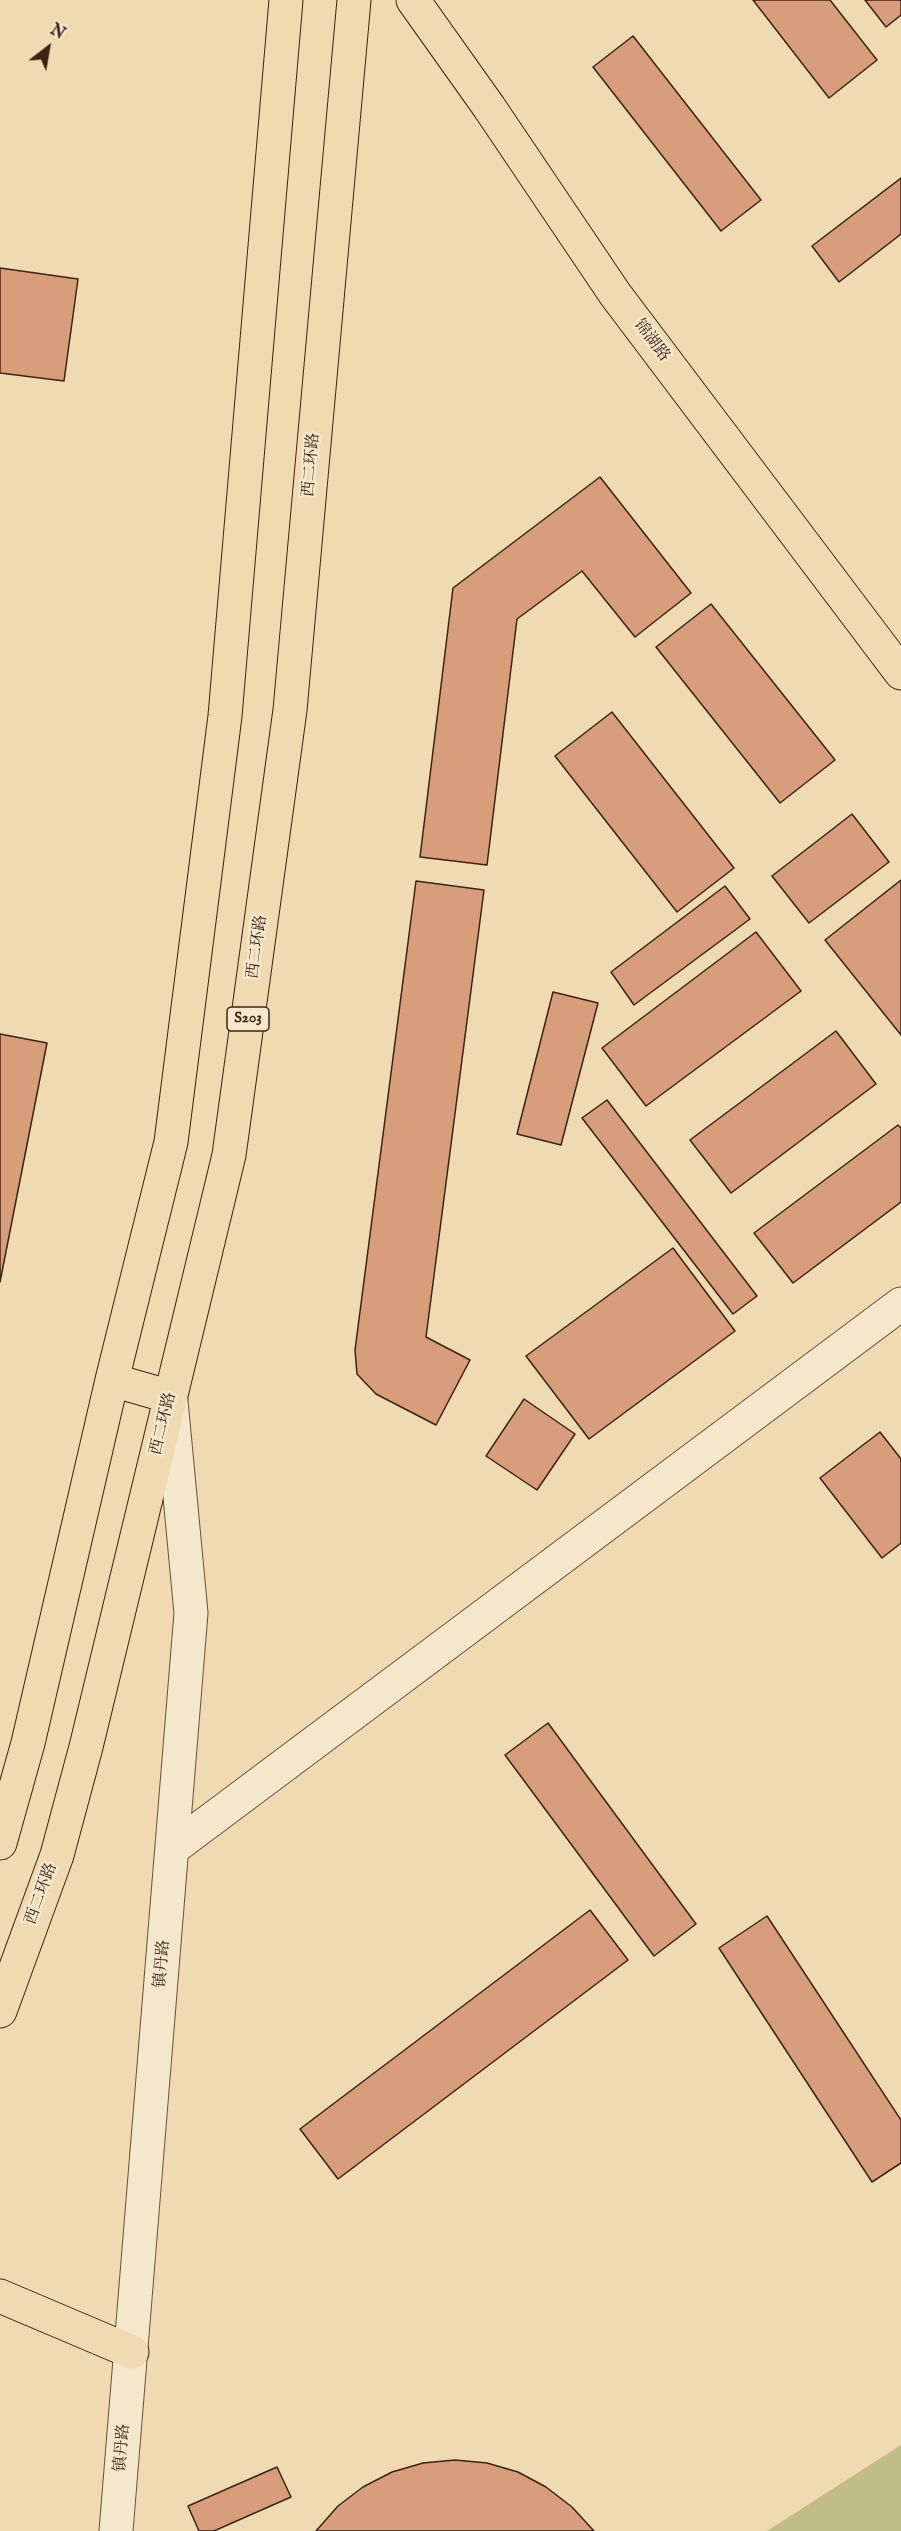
<!DOCTYPE html>
<meta charset="utf-8">
<style>
body{margin:0}
#map{position:relative;width:901px;height:2531px;overflow:hidden;background:#efdab1;font-family:"IM FELL English",serif}
canvas{display:block}
.north{position:absolute;left:18px;top:18px;width:60px;height:60px;-webkit-text-stroke:4px #f5e7cc;paint-order:stroke;rotate:31deg;font-size:16px;font-weight:700;line-height:24px;text-align:center;color:#3c2315}
.north::after{content:'';display:block;margin:auto;width:21px;height:27px;background:#3c2315;clip-path:polygon(50% 0,100% 100%,50% 72%,0 100%)}
</style>
<div id="map">
<canvas width="901" height="2531"></canvas>
<div class="north">N</div>
</div>
<script>
const g = document.querySelector('canvas').getContext('2d');
g.lineJoin = 'round';
function fill(path, color) {
  g.fillStyle = color;
  g.fill(path, 'evenodd');
}
function strokePath(path, color, width, dash) {
  g.strokeStyle = color;
  g.lineWidth = width;
  g.lineCap = dash ? 'butt' : 'round';
  g.setLineDash(dash || []);
  g.stroke(path);
}
function drawText(font, color, halo, rows, align = 'center') {
  g.font = font + ' "IM FELL English","Noto Serif SC",serif';
  g.lineWidth = 5;
  g.setLineDash([]);
  g.textBaseline = 'middle';
  g.strokeStyle = halo;
  g.fillStyle = color;
  for (const [text, x, y, turn = 0] of rows) {
    g.save();
    g.translate(x, y);
    g.rotate((+turn || 0) * Math.PI / 180);
    g.textAlign = isNaN(turn) ? turn : align;
    if (halo) g.strokeText(text, 0, 0);
    g.fillText(text, 0, 0);
    g.restore();
  }
}
fill(new Path2D(`
 M901 2445V2531H767Z`), '#c1bd86');
const building = new Path2D(`
 M753 0H830L877 60 829 98Z
 M865 0H901V15L886 27Z
 M633 36 761 200 721 231 593 67Z
 M901 178V234L839 282 812 246Z
 M0 268 78 279 64 381 0 373Z
 M600 477 691 593 635 637 582 571 517 619 487 865 420 857 453 588Z
 M711 604 835 760 780 803 656 647Z
 M612 712 734 868 677 912 555 756Z
 M852 814 889 862 809 923 772 876Z
 M901 880V1035L825 940Z
 M416 881 484 890 426 1337 470 1360 436 1425 376 1394 357 1374 355 1350Z
 M725 886 750 919 634 1005 611 972Z
 M756 932 801 991 646 1106 602 1048Z
 M553 992 598 1003 561 1145 517 1134Z
 M836 1031 876 1084 731 1193 690 1140Z
 M0 1034 47 1043 0 1282Z
 M607 1100 757 1296 733 1314 582 1118Z
 M898 1125 901 1128V1202L793 1283 754 1233Z
 M673 1248 735 1331 589 1439 526 1356Z
 M524 1399 575 1434 537 1490 486 1456Z
 M880 1432 901 1459V1543L882 1558 820 1478Z
 M548 1723 696 1924 654 1956 505 1755Z
 M590 1910 628 1960 338 2179 300 2129Z
 M767 1916 901 2120V2163L872 2182 719 1948Z
 M455 2460 487 2463 518 2472 546 2487 572 2507 594 2531H316L338 2506 363 2487 392 2472 423 2463Z
 M277 2467 291 2497 214 2531H199L188 2506Z`);
fill(building, '#d89d7b');
strokePath(building, '#3c2315', 1.5);
const minor = new Path2D(`
 M172 1849 901 1304
 M116 2531 191 1613 171 1401`);
const major = new Path2D(`
 M413 0 489 107 615 294 901 673
 M112 1380 171 1397
 M0 1843 28 1743 112 1380 171 1142 225 716 286 0
 M0 2011 57 1855 86 1747 229 1155 290 710 354 0
 M0 2296 132 2352`);
strokePath(minor, '#69513c', 35);
strokePath(major, '#3c2315', 35);
strokePath(minor, '#f5e7cc', 33);
strokePath(major, '#efdab1', 33);
for (const [x, y, w] of [
 [248,1019,42]
]) {
  const box = new Path2D();
  box.roundRect(x - w / 2, y - 12, w, 24, 4.5);
  g.fillStyle = '#f5e7cc';
  g.fill(box);
  strokePath(box, '#3c2315', 1.5);
}
drawText('bold 15px', '#3c2315', null, [
 ["S203",248,1019]
]);
drawText('16px', '#3c2315', '#f5e7cc', [
 ["锦湖路",651,341,53],
 ["西二环路",312,465,-85],
 ["西二环路",258,947,-82],
 ["西二环路",164,1424,-76],
 ["西二环路",42,1894,-70],
 ["镇丹路",163,1964,-85],
 ["镇丹路",123,2448,-85]
]);
</script>
